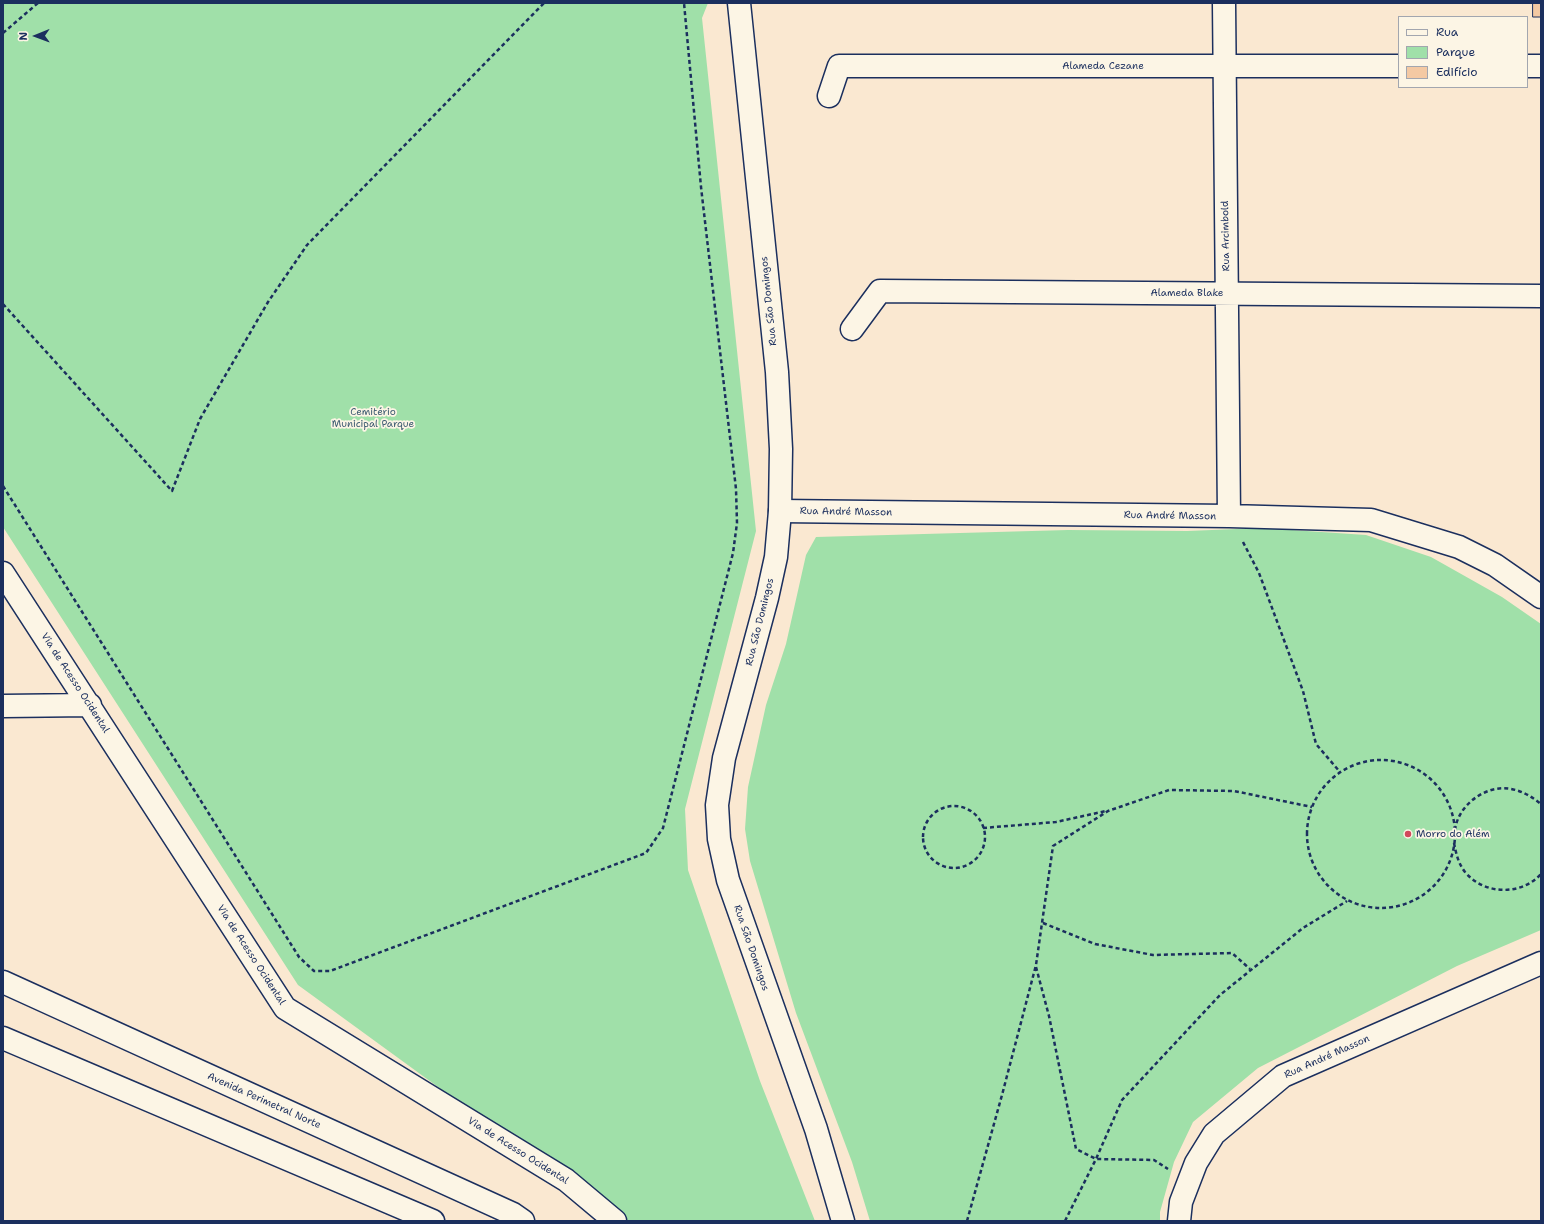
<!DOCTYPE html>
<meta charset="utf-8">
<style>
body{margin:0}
#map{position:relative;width:1544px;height:1224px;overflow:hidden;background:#fae8d1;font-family:"Shantell Sans",sans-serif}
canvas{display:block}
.frame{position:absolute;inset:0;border:4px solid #1b2f5e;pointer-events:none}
.legend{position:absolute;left:1398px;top:16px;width:130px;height:72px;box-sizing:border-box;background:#fcf5e5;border:1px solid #a2a6af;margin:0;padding:5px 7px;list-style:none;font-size:12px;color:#1b2f5e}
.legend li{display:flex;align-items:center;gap:8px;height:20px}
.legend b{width:20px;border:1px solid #a2a6af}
.north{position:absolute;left:16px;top:16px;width:40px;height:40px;-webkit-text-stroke:3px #fcf5e5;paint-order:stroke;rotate:269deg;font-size:11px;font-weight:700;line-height:16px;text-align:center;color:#1b2f5e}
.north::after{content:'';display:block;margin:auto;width:14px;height:18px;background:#1b2f5e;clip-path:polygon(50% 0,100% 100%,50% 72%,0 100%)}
</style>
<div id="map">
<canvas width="1544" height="1224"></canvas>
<div class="frame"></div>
<ul class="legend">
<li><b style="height:5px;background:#fcf5e5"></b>Rua</li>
<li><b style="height:11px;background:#a0e0a9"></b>Parque</li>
<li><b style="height:11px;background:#f4c9a3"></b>Edifício</li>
</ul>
<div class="north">N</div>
</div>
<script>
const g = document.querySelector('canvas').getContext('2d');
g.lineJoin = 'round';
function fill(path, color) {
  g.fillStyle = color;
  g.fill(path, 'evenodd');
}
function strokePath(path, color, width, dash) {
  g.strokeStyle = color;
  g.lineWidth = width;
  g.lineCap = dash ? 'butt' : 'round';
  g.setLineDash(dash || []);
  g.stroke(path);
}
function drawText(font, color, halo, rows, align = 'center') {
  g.font = font + ' "Shantell Sans",sans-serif';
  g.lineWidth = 3.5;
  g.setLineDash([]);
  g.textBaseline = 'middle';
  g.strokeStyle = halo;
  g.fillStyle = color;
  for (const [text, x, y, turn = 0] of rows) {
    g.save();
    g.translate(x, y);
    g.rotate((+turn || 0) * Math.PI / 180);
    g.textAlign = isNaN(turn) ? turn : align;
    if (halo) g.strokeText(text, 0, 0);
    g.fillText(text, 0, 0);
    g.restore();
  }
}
fill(new Path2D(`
 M3 3H708L702 18 756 531 685 809 688 870 760 1081 815 1221H622L298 985 3 527Z
 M1262 528 1366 535 1431 557 1502 597 1541 624V930L1457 966 1258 1068 1193 1122 1174 1162 1160 1212V1221H870L852 1162 796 1013 750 861 745 829 748 787 766 705 786 644 806 555 816 537 1068 530 1187 531Z`), '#a0e0a9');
const building = new Path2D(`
 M1533 3H1541V17H1533Z`);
fill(building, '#f4c9a3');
strokePath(building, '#1b2f5e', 1);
const minor = new Path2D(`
 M1224 3 1229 516
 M1527 66H1541
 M829 96 839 66H1399
 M852 329 880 291 1541 296
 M780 511 1229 516 1371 520 1459 547 1495 565 1541 597
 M3 573 285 1008 566 1180 615 1221
 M3 706 90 705
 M1179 1221 1181 1202 1196 1163 1214 1134 1283 1076 1541 963`);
const major = new Path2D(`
 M739 3 777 372 781 449 780 511 776 557 767 598 724 758 717 805 719 839 728 880 816 1129 843 1221`);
const highway = new Path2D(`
 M3 982 513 1214 523 1221
 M3 1038 433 1221`);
strokePath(minor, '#1b2f5e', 25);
strokePath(major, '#1b2f5e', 25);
strokePath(highway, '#1b2f5e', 25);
strokePath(new Path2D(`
 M3 33 38 3
 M3 304 172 491 200 419 268 302 307 245 544 3
 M3 486 299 957 314 971H330L646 853 663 828 733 553 737 523 736 489 701 187 684 3
 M1243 542 1259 573 1303 691 1316 744 1340 772
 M1307 834a74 74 0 1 1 148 0a74 74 0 1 1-148 0Z
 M923 837a31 31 0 1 1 62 0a31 31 0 1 1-62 0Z
 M983 828 1056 822 1106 811
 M1455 830C1458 805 1486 784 1511 789 1523 791 1532 797 1541 804
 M1454 843C1456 853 1458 863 1465 872 1484 895 1521 896 1541 874
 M1043 923 1095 944 1153 955 1232 953 1250 969
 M1036 967 1049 1016 1076 1149 1096 1159 1154 1160 1168 1169
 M967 1221 1002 1095 1036 965 1053 846 1108 811 1169 790 1234 791 1312 807
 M1065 1221 1096 1159 1122 1100 1220 995 1303 928 1347 901`), '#1b2f5e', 2.5, [4, 3]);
strokePath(minor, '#fcf5e5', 22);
strokePath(major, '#fcf5e5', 22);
strokePath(highway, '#fcf5e5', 22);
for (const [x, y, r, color] of [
 [1408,834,4,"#d1495b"]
]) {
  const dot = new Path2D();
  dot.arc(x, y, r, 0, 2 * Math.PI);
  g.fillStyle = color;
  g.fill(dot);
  strokePath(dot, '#fcf5e5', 1.5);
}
drawText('10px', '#1b2f5e', '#fcf5e5', [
 ["Alameda Cezane",1103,66],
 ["Rua Arcimbold",1226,236,-91],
 ["Alameda Blake",1187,293],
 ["Rua São Domingos",769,301,-96],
 ["Rua André Masson",846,512,1],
 ["Rua André Masson",1170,516,1],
 ["Rua São Domingos",760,622,-76],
 ["Via de Acesso Ocidental",75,683,57],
 ["Rua São Domingos",751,948,71],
 ["Via de Acesso Ocidental",251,955,57],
 ["Rua André Masson",1327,1057,-24],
 ["Avenida Perimetral Norte",264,1101,24],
 ["Via de Acesso Ocidental",518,1151,32]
]);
drawText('10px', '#3c5b71', '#fcf5e5', [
 ["Cemitério",373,412],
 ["Municipal Parque",373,424]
]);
drawText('10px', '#1b2f5e', '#fcf5e5', [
 ["Morro do Além",1416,834]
], 'left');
</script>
